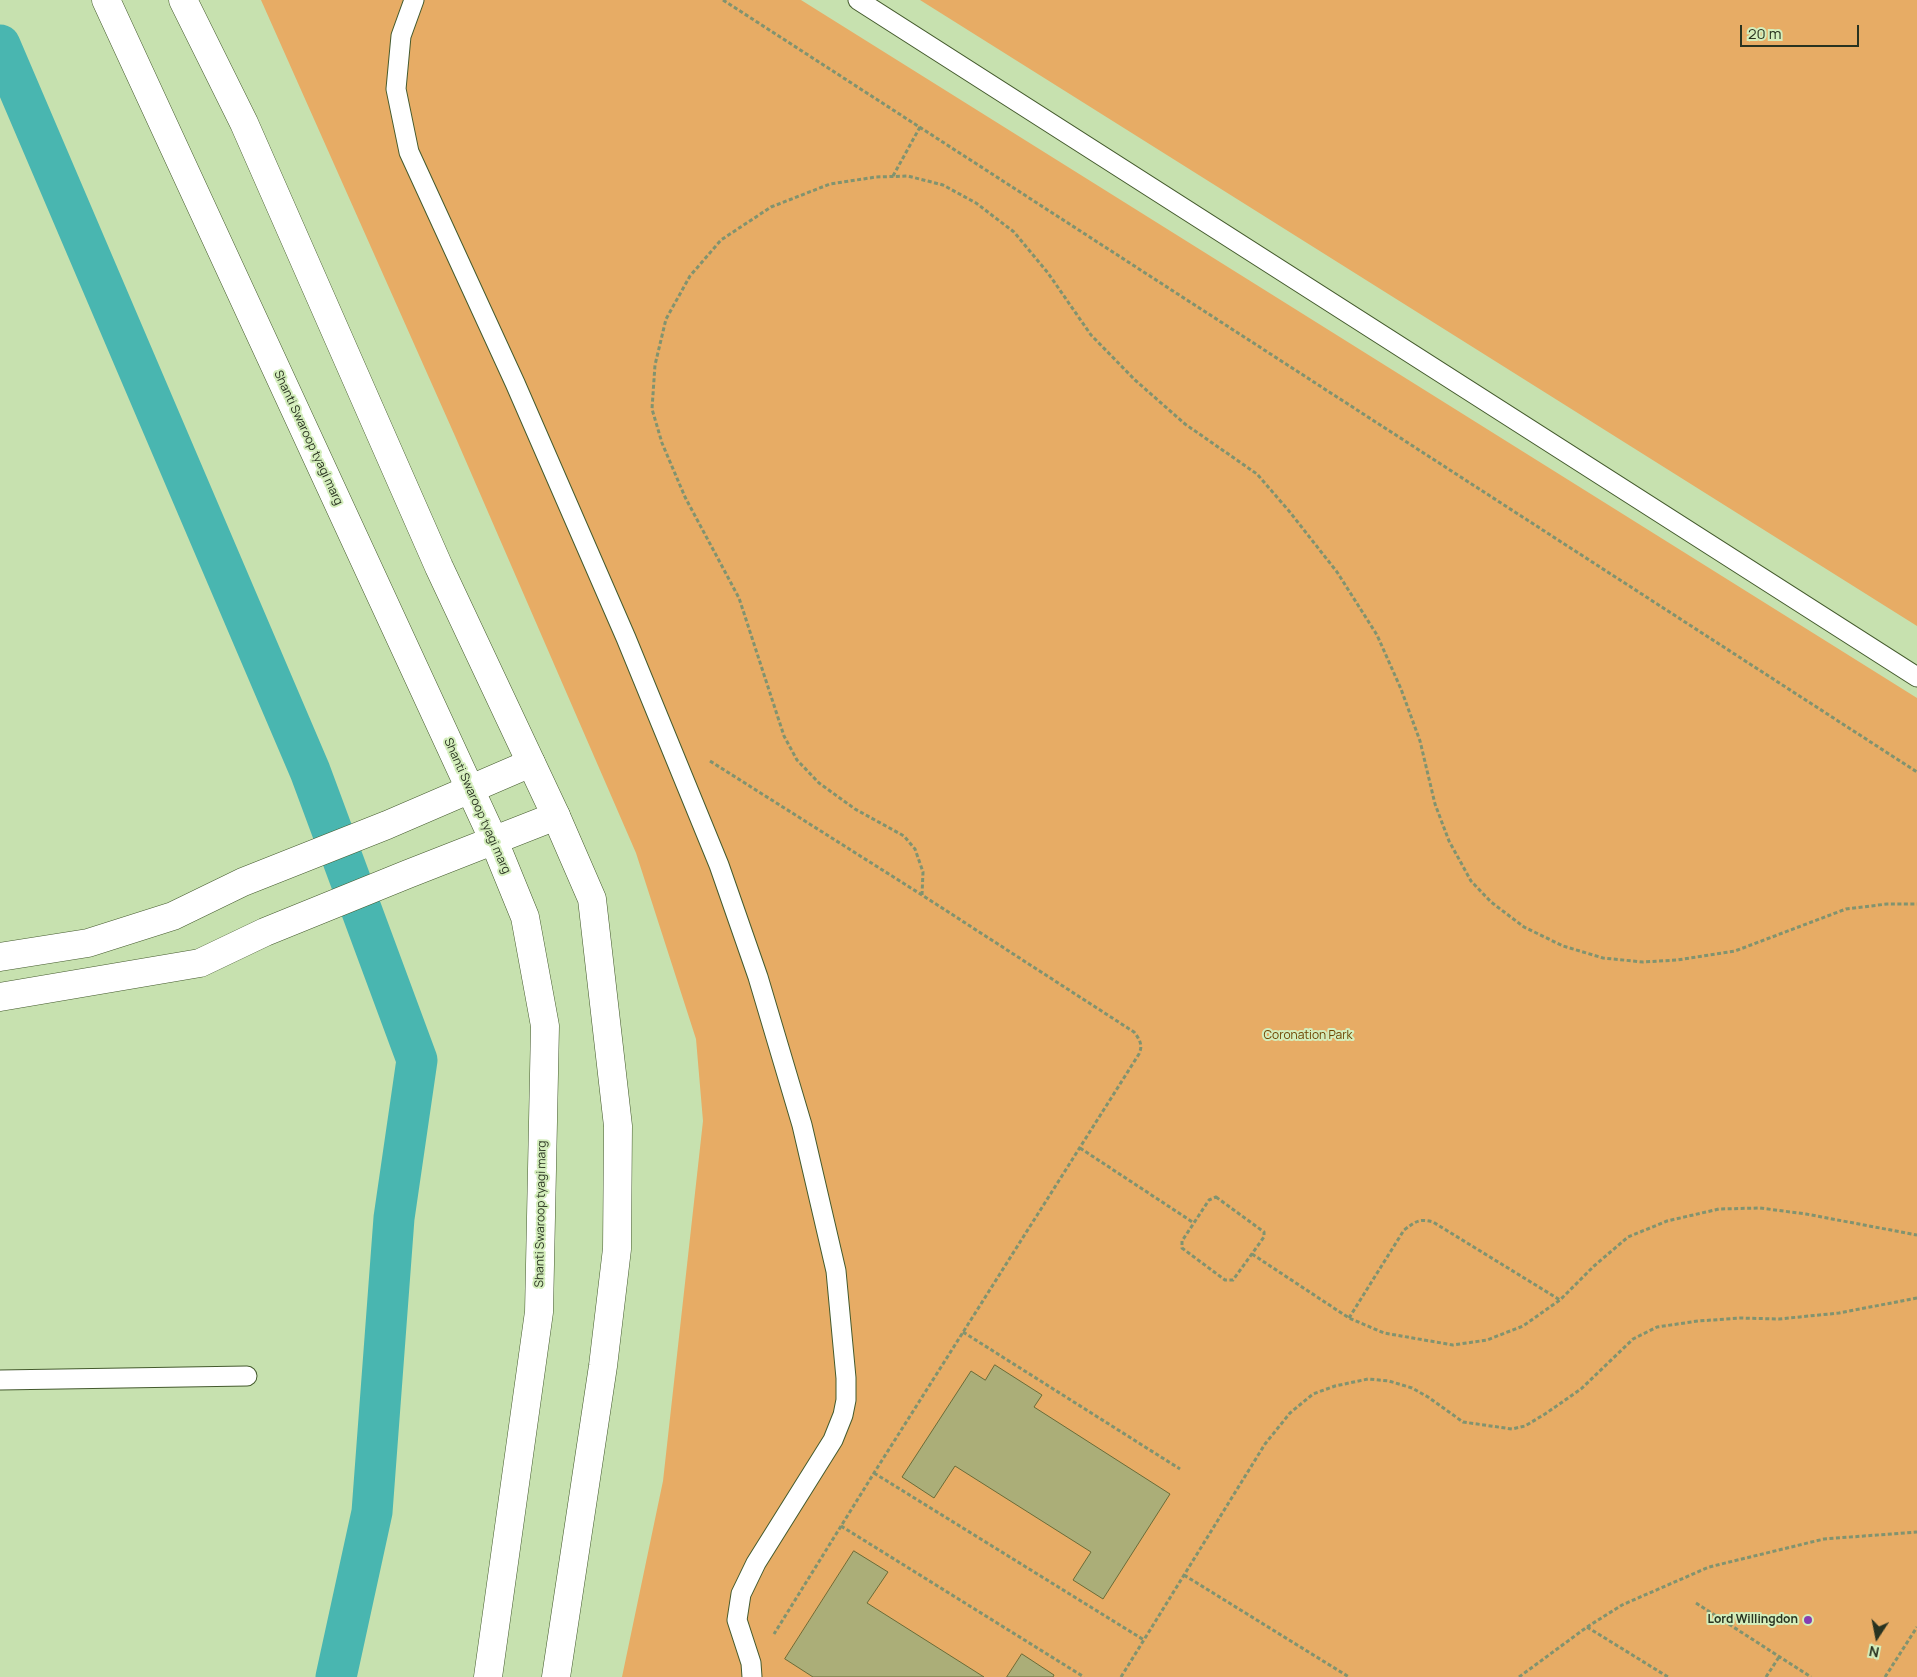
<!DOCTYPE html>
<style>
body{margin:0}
#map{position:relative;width:1917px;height:1677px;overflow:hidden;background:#c7e1af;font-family:Manrope,sans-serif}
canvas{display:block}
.north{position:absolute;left:1852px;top:1612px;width:50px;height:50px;-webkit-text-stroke:4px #d4eebc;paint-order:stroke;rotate:191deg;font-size:14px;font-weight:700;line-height:20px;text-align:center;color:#293320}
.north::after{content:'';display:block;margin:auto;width:18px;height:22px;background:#293320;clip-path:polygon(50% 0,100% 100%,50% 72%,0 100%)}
.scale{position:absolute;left:1740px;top:25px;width:119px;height:22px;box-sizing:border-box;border:2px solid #293320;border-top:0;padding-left:6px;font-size:15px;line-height:18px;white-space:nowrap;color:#293320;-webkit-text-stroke:4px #d4eebc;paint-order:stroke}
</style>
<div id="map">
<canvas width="1917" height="1677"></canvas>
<div class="north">N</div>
<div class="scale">20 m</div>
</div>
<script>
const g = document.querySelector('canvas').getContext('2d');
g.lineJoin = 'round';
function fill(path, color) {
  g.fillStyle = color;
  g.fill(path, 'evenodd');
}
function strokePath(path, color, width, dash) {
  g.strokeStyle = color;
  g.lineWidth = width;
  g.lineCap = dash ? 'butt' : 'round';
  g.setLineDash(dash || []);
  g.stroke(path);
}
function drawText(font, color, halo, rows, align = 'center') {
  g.font = font + ' Manrope,sans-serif';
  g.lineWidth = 4;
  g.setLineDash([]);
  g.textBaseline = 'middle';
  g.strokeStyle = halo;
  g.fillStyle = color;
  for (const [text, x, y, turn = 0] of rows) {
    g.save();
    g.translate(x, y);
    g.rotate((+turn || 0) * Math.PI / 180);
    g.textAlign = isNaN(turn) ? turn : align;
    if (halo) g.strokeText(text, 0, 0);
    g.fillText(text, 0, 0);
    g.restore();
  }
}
fill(new Path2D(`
 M261 0H801L1917 698V1677H622L663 1481 703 1121 696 1039 636 853 455 436Z
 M920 0H1917V626Z`), '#e7ac65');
strokePath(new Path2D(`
 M0 45 310 771 417 1060 394 1218 372 1512 336 1677`), '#49b6b0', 41);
const building = new Path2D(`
 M995 1365 1042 1395 1034 1407 1170 1494 1103 1599 1073 1580 1091 1552 955 1466 934 1498 902 1477 971 1371 985 1380Z
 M854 1551 888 1572 867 1603 984 1677H813L785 1659Z
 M1022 1654 1054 1675 1053 1677H1007Z`);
fill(building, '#abae78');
strokePath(building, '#6a6c38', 1);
const lane = new Path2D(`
 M414 0 401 36 396 89 409 152 515 383 626 638 719 865 758 977 802 1125 836 1271 846 1378V1400L843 1415 833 1440 756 1563 741 1594 737 1620 751 1663 752 1677
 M858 0 1917 677
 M0 1380 247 1376`);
const street = new Path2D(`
 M0 957 88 943 173 916 243 882 387 825 531 763
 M0 997 200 963 265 932 408 874 556 816`);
const secondary = new Path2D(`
 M106 0 494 841 525 917 545 1026 539 1312 488 1677
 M183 0 244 123 439 567 556 816 592 899 618 1126 617 1249 603 1366 556 1677`);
strokePath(lane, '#445a2d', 21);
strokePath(street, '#445a2d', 29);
strokePath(secondary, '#445a2d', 29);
strokePath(new Path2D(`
 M723 0 1917 772
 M893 176 920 127
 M710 761 922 895 1134 1032C1140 1040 1143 1045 1139 1054L874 1473 774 1634
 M922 895 923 872 915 849 904 836 855 809 819 783 797 760 784 736 739 598 685 497 662 443 652 409 655 365 666 319 690 276 721 240 771 207 830 184 876 177 908 176 943 185 976 203 1014 232 1048 273 1091 335 1135 380 1185 424 1257 474 1289 511 1337 572 1377 635 1401 689 1420 741 1435 804 1449 841 1471 881 1491 902 1524 927 1563 946 1603 958 1643 962 1677 960 1735 951 1846 909 1887 904H1917
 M1080 1148 1194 1223
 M1216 1197 1264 1232V1237L1233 1280H1225L1182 1248V1241L1209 1200Z
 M1252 1254 1349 1318 1384 1333 1453 1345 1487 1340 1523 1326 1560 1300 1594 1266 1628 1237 1667 1221 1719 1209 1760 1208 1806 1214 1917 1235
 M1349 1318 1404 1230C1415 1222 1419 1218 1433 1222L1560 1300
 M963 1332 1180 1469
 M874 1473 1144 1640
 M841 1526 1084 1677
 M1184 1575 1349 1677
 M1696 1603 1811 1677
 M1587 1627 1668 1677
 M1121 1677 1265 1444 1290 1413 1313 1394 1335 1386 1368 1379 1389 1381 1412 1388 1428 1397 1463 1422 1512 1429 1525 1426 1545 1414 1581 1389 1633 1339 1657 1327 1698 1321 1741 1318 1779 1319 1839 1313 1917 1298
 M1519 1677 1587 1627 1622 1605 1709 1567 1824 1539 1917 1532
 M1766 1677 1779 1657
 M1885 1677 1917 1627`), '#81936f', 3, [4, 2.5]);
strokePath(lane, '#fff', 19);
strokePath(street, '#fff', 28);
strokePath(secondary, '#fff', 28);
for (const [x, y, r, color] of [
 [1808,1620,5,"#863eb1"]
]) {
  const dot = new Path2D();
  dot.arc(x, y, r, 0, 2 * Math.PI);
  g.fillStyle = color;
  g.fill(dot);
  strokePath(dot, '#d4eebc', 2);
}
drawText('12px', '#293320', '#d4eebc', [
 ["Shanti Swaroop tyagi marg",308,438,65],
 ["Shanti Swaroop tyagi marg",477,806,66],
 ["Shanti Swaroop tyagi marg",541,1214,-89]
]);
drawText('12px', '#6e4400', '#d4eebc', [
 ["Coronation Park",1308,1036]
]);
drawText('bold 12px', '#293320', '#d4eebc', [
 ["Lord Willingdon",1798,1620]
], 'right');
</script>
